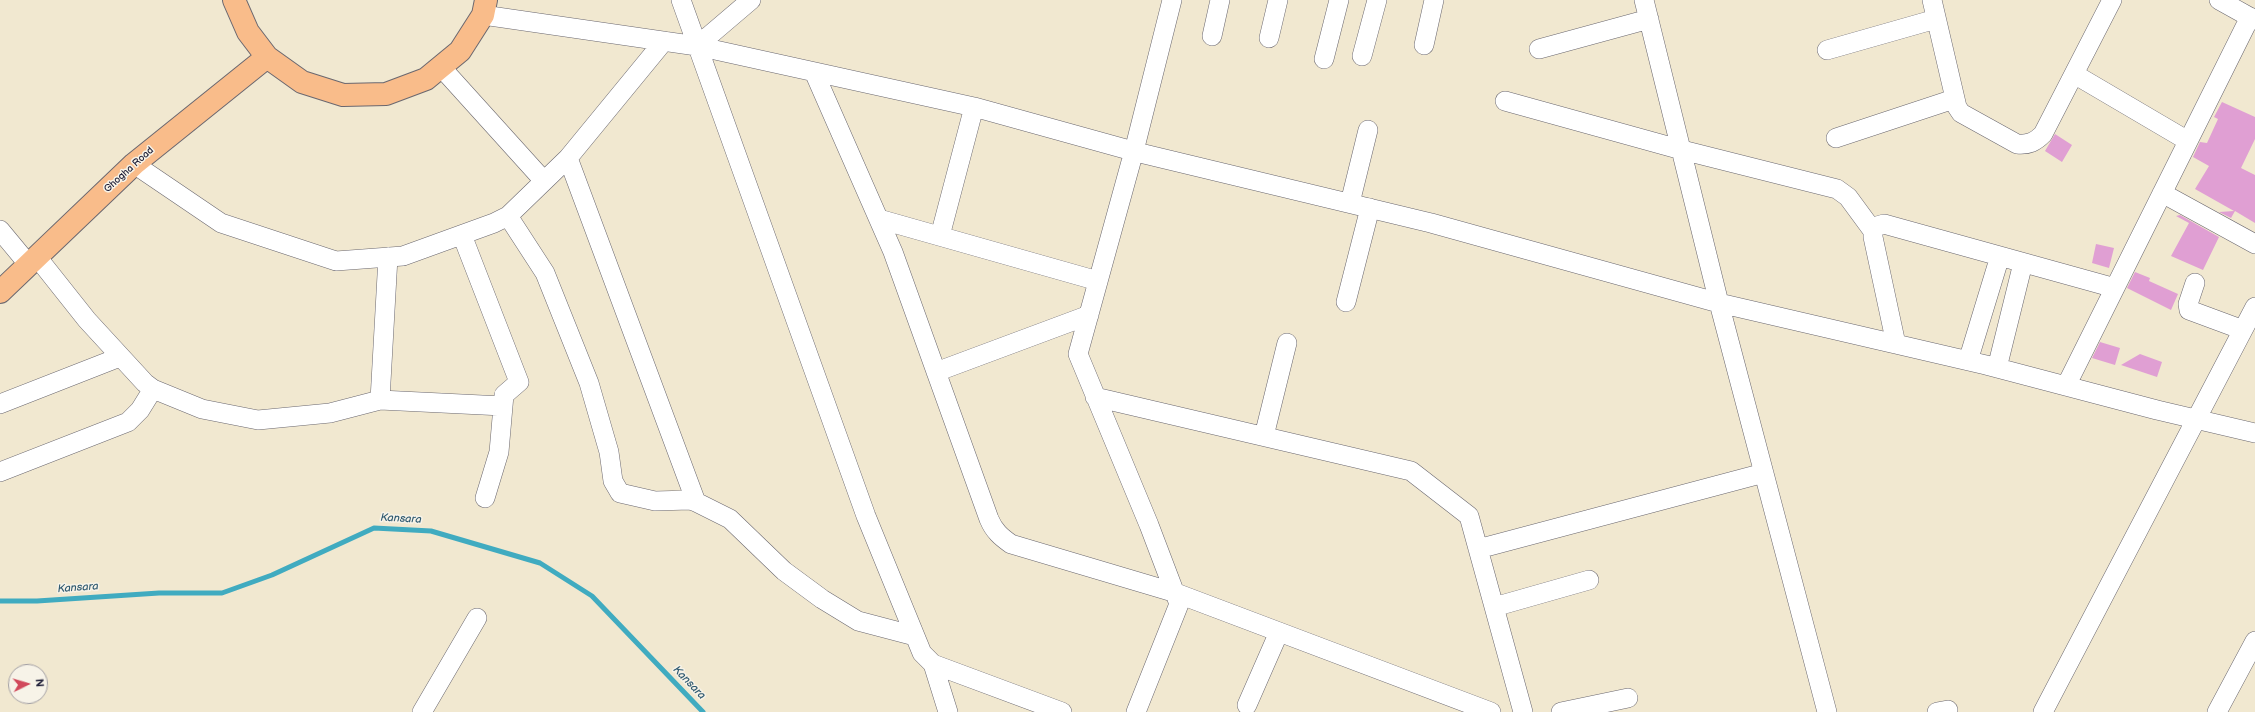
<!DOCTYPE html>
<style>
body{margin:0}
#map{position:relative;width:2255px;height:712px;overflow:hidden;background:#f1e8d0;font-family:"Balsamiq Sans",sans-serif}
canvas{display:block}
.north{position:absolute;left:8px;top:664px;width:40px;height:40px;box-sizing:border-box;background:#f7f3e8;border:1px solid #a29fa3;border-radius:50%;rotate:85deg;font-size:11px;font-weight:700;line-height:16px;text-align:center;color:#22223b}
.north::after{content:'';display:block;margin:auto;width:14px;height:18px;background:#d1495b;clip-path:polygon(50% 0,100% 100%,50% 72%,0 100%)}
</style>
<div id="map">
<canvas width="2255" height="712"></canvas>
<div class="north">N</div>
</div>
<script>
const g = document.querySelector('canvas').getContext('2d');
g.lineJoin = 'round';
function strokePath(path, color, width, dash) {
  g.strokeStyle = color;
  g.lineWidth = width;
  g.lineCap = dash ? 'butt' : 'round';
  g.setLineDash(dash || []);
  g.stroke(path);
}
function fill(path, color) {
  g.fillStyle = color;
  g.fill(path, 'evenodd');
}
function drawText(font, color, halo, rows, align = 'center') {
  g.font = font + ' "Balsamiq Sans",sans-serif';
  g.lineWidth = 3;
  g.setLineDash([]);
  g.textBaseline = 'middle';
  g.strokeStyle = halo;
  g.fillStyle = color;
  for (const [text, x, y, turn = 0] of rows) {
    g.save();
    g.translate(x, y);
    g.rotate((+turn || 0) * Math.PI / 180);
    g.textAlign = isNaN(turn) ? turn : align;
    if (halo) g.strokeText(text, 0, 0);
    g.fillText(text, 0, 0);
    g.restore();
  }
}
strokePath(new Path2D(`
 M0 601H37L159 593H222L272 575 374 528 431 531 540 563 592 596 703 712`), '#40abc0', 5);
fill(new Path2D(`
 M2222 102 2255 117V139L2241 168 2255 175V223L2235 211 2231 218 2219 212 2234 211 2195 189 2209 166 2193 157 2200 142 2207 143 2218 119 2214 117Z
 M2055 134 2072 145 2062 162 2045 151Z
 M2180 215 2219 237 2203 270 2171 256 2189 223 2176 216Z
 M2096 244 2114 248 2109 268 2092 263Z
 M2135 272 2150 278 2149 281 2178 294 2171 310 2127 288Z
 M2100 342 2120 348 2115 365 2092 358Z
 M2140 354 2162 362 2157 377 2121 365Z`), '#e09fd3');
const minor = new Path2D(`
 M681 0 866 516 922 653 933 664 1062 712
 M1644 0 1719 303 1827 712
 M1932 0 1957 107 1961 113 2017 144C2029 145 2035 142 2043 134L2112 0
 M2219 0 2255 20
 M483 15 697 46 974 107 1140 153 1431 223 1719 303 1986 365 2157 410 2255 433
 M1212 36 1220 0
 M1269 38 1278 0
 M1424 45 1434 0
 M697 46 751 0
 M1539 49 1649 19
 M1827 50 1936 19
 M1362 56 1377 0
 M1324 59 1339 0
 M441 67 544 181
 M814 72 893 252 989 519C994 531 1001 537 1011 544L1176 593 1491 712
 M2074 74 2188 141
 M1505 101 1682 150 1837 189 1848 197 1873 231
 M1836 138 1954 99
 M568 158 696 502
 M134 164 221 223 336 261 403 256 494 223 508 216 545 273 589 383 609 452 613 481 620 493 655 501 690 500 696 502 730 519 784 571 822 599 858 621 915 636
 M2162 193 2255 244
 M1350 203 1368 130
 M508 216 568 158 664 41
 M879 219 1098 281
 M0 230 29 265
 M462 235 519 382 504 395 499 452 485 498
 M940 236 974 107
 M37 257 87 320 145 383 153 389 202 409 258 420 330 413 380 400 388 257
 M2195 283 2188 304 2189 310 2243 330
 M1346 302 1370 208
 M1896 344 1873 237V231L1877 226 1884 224 2115 288
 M1968 361 2000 256
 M1997 368 2023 263
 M936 372 1089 315
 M2066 386 2250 17
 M1095 397 1411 471 1469 516 1523 712
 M380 400 503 406
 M0 404 120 357
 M1264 436 1287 343
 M0 472 128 422 140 410 153 389
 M1478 549 1764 473
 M1494 607 1589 580
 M933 664 948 712
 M1247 705 1279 632
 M422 712 477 618
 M1136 712 1179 604 1149 525 1078 354 1134 151 1172 0
 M1561 712 1628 698
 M1937 712 1948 710
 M2043 712 2255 307
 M2217 712 2255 641`);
const primary = new Path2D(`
 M234 0 248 32 267 57 302 82 343 95 386 94 426 79 460 51 483 15 486 0
 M0 292 134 164 267 57`);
strokePath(minor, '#6a676f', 20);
strokePath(primary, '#6a676f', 24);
strokePath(minor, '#fff', 19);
strokePath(primary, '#f9bc8a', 22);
drawText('10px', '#22223b', '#f7f3e8', [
 ["Ghogha Road",129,170,-42]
]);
drawText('italic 11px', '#2e5970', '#f7f3e8', [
 ["Kansara",401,519,3],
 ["Kansara",78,588,-4],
 ["Kansara",689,683,46]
]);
</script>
